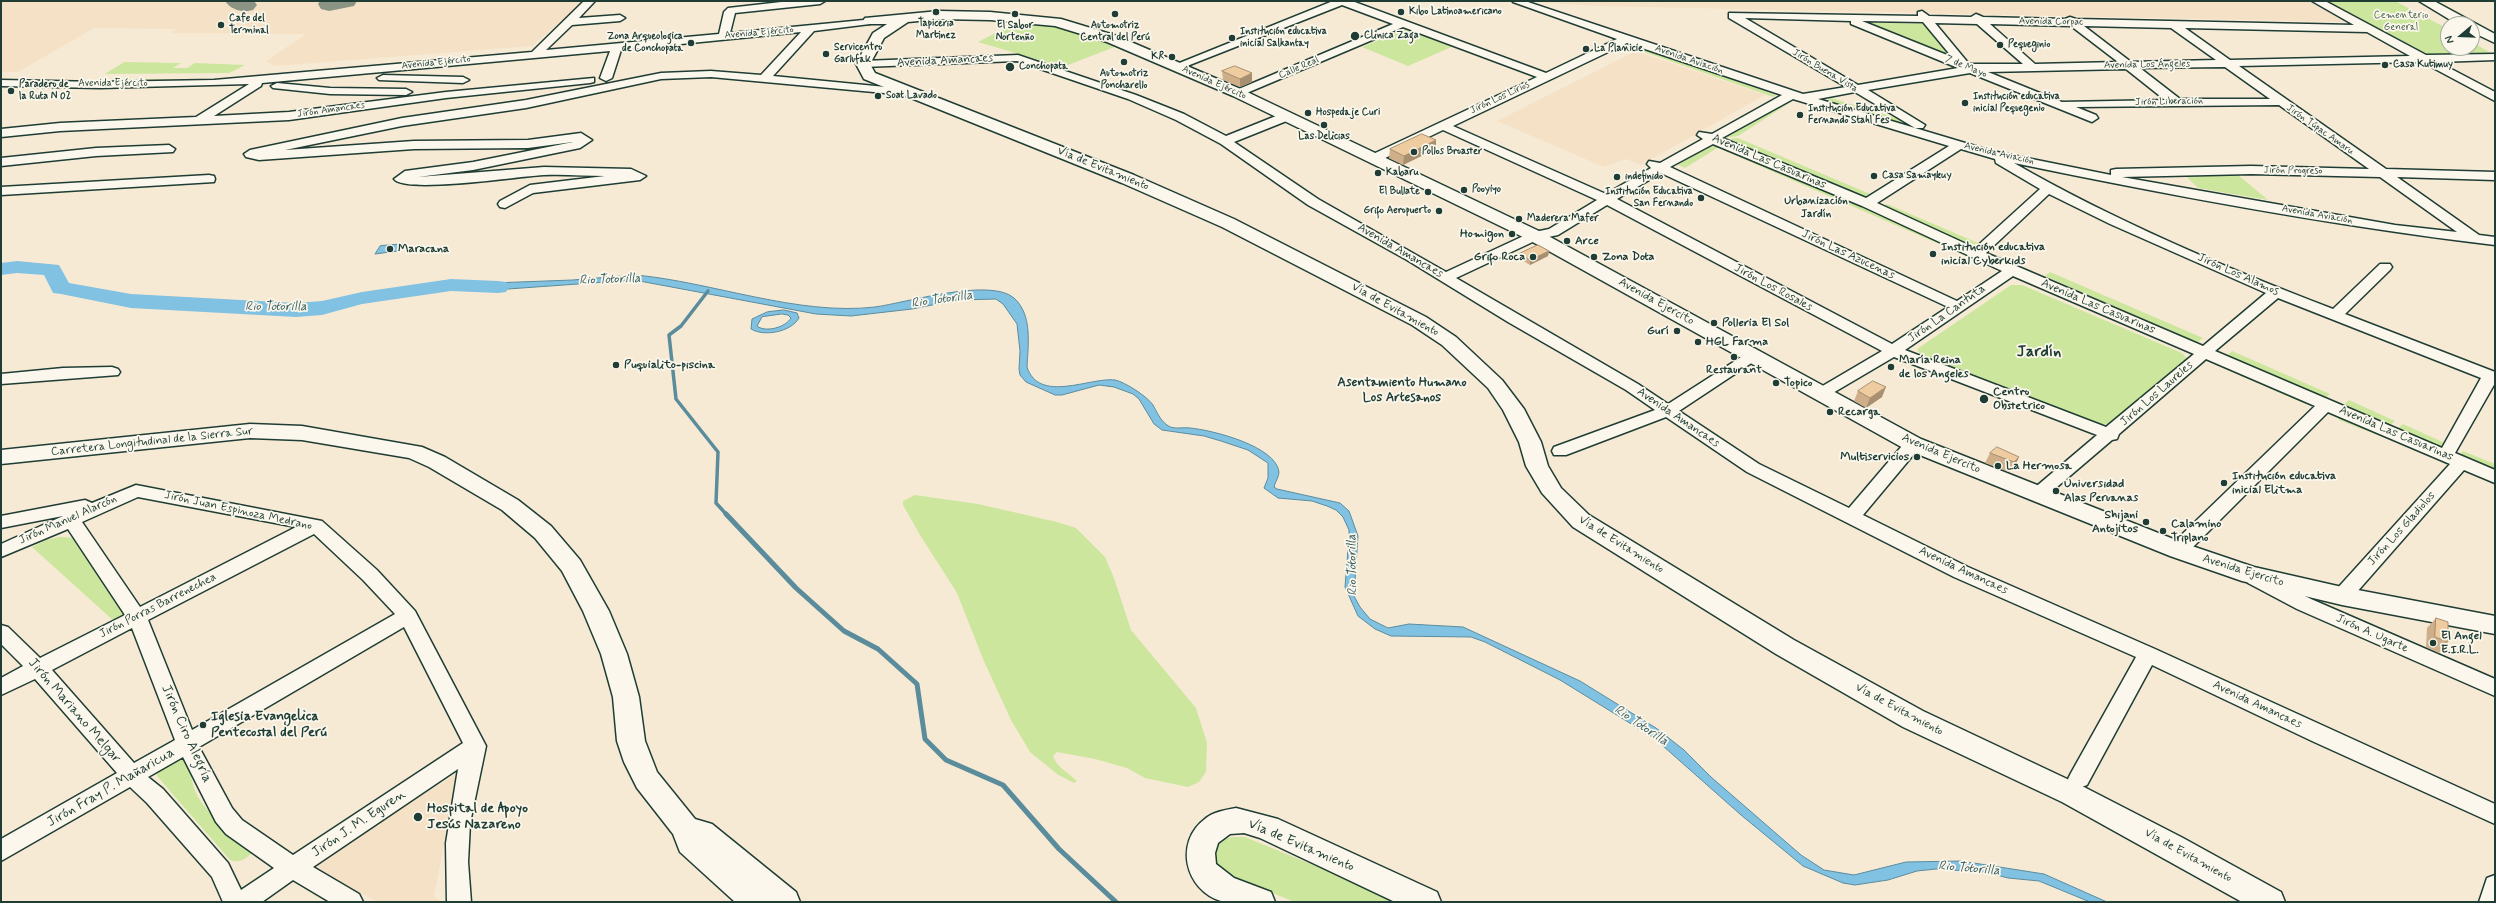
<!DOCTYPE html>
<meta charset="utf-8">
<style>
body{margin:0}
#map{position:relative;width:2496px;height:903px;overflow:hidden;background:#f7ead5;font-family:Mynerve,sans-serif}
canvas{display:block}
.frame{position:absolute;inset:0;border:2px solid #1f3d34;pointer-events:none}
.north{position:absolute;left:2440px;top:16px;width:40px;height:40px;box-sizing:border-box;background:#fbf7ec;border:1px solid #a3ada2;border-radius:50%;rotate:251deg;font-size:11px;font-weight:700;line-height:16px;text-align:center;color:#1f3d34}
.north::after{content:'';display:block;margin:auto;width:14px;height:18px;background:#1f3d34;clip-path:polygon(50% 0,100% 100%,50% 72%,0 100%)}
</style>
<div id="map">
<canvas width="2496" height="903"></canvas>
<div class="frame"></div>
<div class="north">N</div>
</div>
<script>
const g = document.querySelector('canvas').getContext('2d');
g.lineJoin = 'round';
function fill(path, color) {
  g.fillStyle = color;
  g.fill(path, 'evenodd');
}
function strokePath(path, color, width, dash) {
  g.strokeStyle = color;
  g.lineWidth = width;
  g.lineCap = dash ? 'butt' : 'round';
  g.setLineDash(dash || []);
  g.stroke(path);
}
function drawText(font, color, halo, rows, align = 'center') {
  g.font = font + ' Mynerve,sans-serif';
  g.lineWidth = 3.5;
  g.setLineDash([]);
  g.textBaseline = 'middle';
  g.strokeStyle = halo;
  g.fillStyle = color;
  for (const [text, x, y, turn = 0] of rows) {
    g.save();
    g.translate(x, y);
    g.rotate((+turn || 0) * Math.PI / 180);
    g.textAlign = isNaN(turn) ? turn : align;
    if (halo) g.strokeText(text, 0, 0);
    g.fillText(text, 0, 0);
    g.restore();
  }
}
fill(new Path2D(`
 M1 1H584L532 46 275 66 266 61 306 34 171 33 178 29 94 28 18 72H1Z
 M1521 1H2307L2347 22 1597 6Z
 M1636 51 1765 95 1641 165 1626 159 1604 167 1497 121Z
 M458 773 434 896 441 902H377L317 868 316 861Z`), '#f5e1c5');
fill(new Path2D(`
 M2328 1H2395L2448 29V48H2472V42L2491 53 2430 56Z
 M1017 22 1054 26 1117 46 1063 67 978 42Z
 M1864 22 1928 24 1963 61Z
 M1410 27 1456 45 1408 66 1362 47Z
 M1636 46 1776 95 1773 97 1633 48Z
 M441 59 440 60 270 76 273 74Z
 M124 62 181 63 173 68H187L195 63 245 65 229 73 105 74Z
 M120 79H216L116 82Z
 M1831 98 1910 122 1929 132 1826 101Z
 M1786 100H1794L1738 136 1724 138Z
 M1735 138H1738L1870 194 1864 198 1730 139Z
 M1715 142 1722 145 1685 168 1678 165Z
 M1728 148 1999 265 1994 268 1723 150Z
 M2183 173 2237 174 2268 200 2198 188Z
 M1887 204 1978 243 1973 246 1882 207Z
 M2050 272 2203 338 2197 343 2045 276Z
 M2011 285H2022L2182 353 2188 360 2108 424 2096 425 1920 355 1917 349Z
 M2232 351 2239 354 2330 394 2325 398 2231 358 2228 355Z
 M2215 363 2311 404H2305L2214 364Z
 M2349 400 2395 421 2388 427 2342 406Z
 M2336 415 2449 463 2339 420Z
 M2403 424 2447 444 2442 449 2397 429Z
 M2463 451 2495 464V472L2459 456Z
 M915 495 978 504 1057 522 1076 528 1105 557 1114 578 1131 630 1196 708 1207 743 1206 772 1199 782 1188 787 1145 778 1127 768 1095 759 1057 752 1053 756C1058 769 1068 772 1077 781L1074 783 1057 774 1030 752 1011 720 983 659 957 593 920 535 903 505V501Z
 M60 537 77 538 126 617 115 622 32 547 46 540Z
 M187 756C190 767 191 782 196 793 207 816 232 832 252 847L251 854C244 860 239 863 230 860L157 776 156 771 169 760Z
 M1232 837H1245L1323 869 1393 902H1295L1232 877 1221 869 1214 860V849L1218 841Z`), '#cce69d');
const water = new Path2D(`
 M404 244 398 251 375 254 380 246Z
 M636 275C712 282 798 316 875 307 905 303 990 277 1014 298 1033 315 1028 346 1027 367 1039 404 1090 377 1115 380 1125 382 1148 397 1153 405 1157 412 1160 420 1167 425 1173 430 1182 427 1190 428 1212 430 1276 446 1279 472 1279 477 1275 482 1274 487L1277 489 1340 503 1349 511 1358 536 1354 596 1360 607 1370 619 1388 628 1409 624 1463 627 1580 681 1656 728 1684 750 1711 777 1801 855 1824 870 1854 875 1906 862 1961 861 2044 874 2107 902H2090L2039 881 2008 878 1985 872 1936 869 1917 871 1888 880 1855 885 1843 883 1803 866 1741 815 1654 738 1560 680 1485 642 1471 637 1391 636 1375 629 1358 616 1345 587 1349 537V530L1343 517 1336 510 1327 506 1312 501 1278 498 1264 488 1268 478V463L1248 450 1221 441 1204 436 1162 430 1154 424 1139 399 1133 394 1114 387 1099 385 1062 395H1055L1026 382 1020 375 1019 369 1020 351 1017 324 1003 304 996 299 957 300 912 309 851 316 816 314 634 280 494 290 464 289 466 284 572 280Z
 M784 310 797 313 799 318C791 332 764 337 751 329L752 319 767 312ZM782 314 788 315 791 318C786 327 766 333 757 326L762 317Z`);
fill(water, '#81c1e2');
strokePath(water, '#5a8c9c', 1);
strokePath(new Path2D(`
 M708 291 681 326 669 335 676 399 718 452 716 503 727 515`), '#5a8c9c', 3.5);
strokePath(new Path2D(`
 M726 514 796 588 844 631 878 649 917 684 925 739 946 760 1003 785 1059 849 1116 902`), '#5a8c9c', 5);
fill(new Path2D(`
 M17 261 59 265 69 283 131 294 296 303 322 301 362 292 451 279 498 281 506 282 509 287 506 292 498 293 451 291 362 304 322 315 296 317 131 308 61 294 53 293 44 275 17 273 1 275V263Z`), '#81c1e2');
fill(new Path2D(`
 M225 1H254L257 5 253 10C243 13 231 10 225 1Z
 M320 1H357L354 6 329 11 321 9 318 4Z`), '#8b9484');
const minor = new Path2D(`
 M584 1H595L579 18 620 15 625 18 620 21 572 25 546 50 719 34 724 12 728 8 790 1H825L820 4 735 13 730 33 874 19 875 21 870 24 814 31 773 76 906 89 912 92 906 95 711 77 661 79 526 108 402 126 285 150 414 141 528 140 581 133 592 140 580 148 473 170 418 177 544 167 631 169 646 176 640 180 533 193 505 208 500 207 498 204 500 201 530 185 605 176C585 176 564 174 544 175 521 176 404 194 394 179L405 171 473 162 573 142 528 148 414 149 259 160 246 157 244 154 250 150 402 118 526 100 661 73 711 71 761 75 801 32 621 50 612 78 606 81 600 78 610 51 262 83 261 86 214 116 289 112 446 92 594 78V82L590 83 446 98 289 120 60 131 1 137V129L60 123 196 117 249 84 100 88 1 86V80L100 82 214 80 532 52Z
 M1333 1H1352L1546 73 1617 39 1513 2 1525 1 1803 94 1846 87 1729 18V13L1918 16V12L1922 11 1929 16 1971 17 1976 14 1983 17 2065 19 2070 17 2076 19 2354 25 2312 1H2325L2426 55 2495 54V60L2438 62 2495 92V101L2422 62 2239 66 2386 169 2495 172V180L2397 177 2479 235 2495 237V245C2334 226 2173 196 2014 163 2115 221 2224 267 2333 309L2380 264H2390L2392 267 2390 270 2345 314 2495 372V383L2455 453 2495 470V483L2464 470 2349 601 2342 603 2335 601 2332 596 2335 591 2450 464 2328 412 2185 555 2178 556 2171 555 2169 550 2171 545 2315 406 2206 359 2119 434 2117 439 2112 440 2044 498H2032L2029 494 2032 490 2097 435 1894 357 1826 397H1814L1812 394 1814 391 1882 351 1607 205 1558 235 1539 239 1456 278 1638 384 1668 404 1749 352H1759L1762 355 1759 358 1679 411 1759 464 1849 508 1907 440H1919L1921 444 1919 448 1863 515 1968 567 2155 649 2495 804V824L2312 741 2152 665 2087 785 2079 788 2071 785 2068 779 2071 773 2136 657 1954 577 1747 472 1666 417 1566 455H1554L1552 451 1554 447 1655 410 1626 390 1508 322 1407 260 1308 205 1221 144 1176 120 1128 99 1017 61 863 67 857 64 863 61 1018 55 1136 95 1184 114 1226 136 1281 114H1289L1291 117 1289 120 1234 142 1318 199 1446 272 1530 233 1549 229 1597 200 1443 130 1379 161H1371L1369 158 1371 155 1537 77 1403 27 1242 95H1234V91L1393 24 1342 5 1182 68H1174L1172 66ZM1745 18 1851 21V24L1958 68 1858 85ZM1862 21 1923 22 1952 57ZM1935 23 1977 24 2023 64H1969ZM1990 24 2071 26 2118 62 2035 64ZM2084 26 2171 28 2216 60 2131 62ZM2185 28 2367 32 2410 56 2230 60ZM1627 43 1782 95 1712 134 1699 132 1697 135 1703 139 1660 163 1649 161 1647 164 1651 168 1606 194 1453 126ZM2225 67 2270 99H2180L2140 68ZM2126 69 2165 100 2062 102 1988 72ZM1970 73 2092 122 2098 118 2096 115 2076 107 2279 105 2369 169 2251 166 2116 169 2111 170V175L1992 151 1915 128H1923L1925 125 1868 90ZM1855 92 1915 128 1818 99ZM1793 99 1949 146 1866 198 1722 138ZM1713 144 1862 206 2002 271 1957 301 1670 167ZM1961 149 1995 159 1996 163 2040 189 1975 248 1877 203ZM1661 173 1948 307 1892 344 1617 199ZM2251 174 2380 177 2457 232 2395 225 2122 177ZM2049 194 2110 224 2266 293 2203 346 1986 253ZM2013 276 2194 354 2106 427 1905 350ZM2278 298 2481 378 2442 448 2215 351Z
 M383 75 463 77 469 80 463 83 379 80 377 78Z
 M277 83 330 88 406 89 412 92 406 95 330 94 273 88 271 86Z
 M169 145 175 149 173 152 96 156 1 166V158L96 148Z
 M209 175 214 176 215 179 214 182 1 195V187Z
 M112 367 118 369 120 372 118 375 1 384V374L63 368Z
 M136 485 322 521 377 570 415 611 486 746 470 823 468 862 471 902H447L446 843 458 769 313 867 359 894 363 902H330L293 880 262 902H223L212 877 147 803 130 787 1 861V839L117 773 35 679 1 695V678L23 666 1 644V625L8 627 40 658 125 615 68 529 1 557V544L63 516 1 528V516L85 500 92 503ZM138 497 296 527 140 607 82 522ZM314 534 363 580 395 614 192 730 148 620ZM404 627 463 743 293 855 242 820 232 808 199 747ZM132 628 175 740 134 763 52 670ZM183 757 216 822 226 834 274 868 241 890 228 863 163 789 148 777Z
 M2255 571 2311 599 2495 679V696L2297 609 2248 583 2246 578 2248 573Z
 M2495 875V902H2479L2487 878Z`);
const major = new Path2D(`
 M2419 1H2434L2495 34V43L2472 32V24H2457Z`);
const highway = new Path2D(`
 M939 11 990 12 1061 19 1117 36 1243 90 1541 232 1921 439 2186 544 2254 567 2342 587 2495 616V634L2342 605 2242 581 2170 556 1905 449 1529 240 1233 96 1107 42 1055 26 990 20 939 19 908 22 884 38 870 64 875 73 1134 175 1234 219 1426 317 1456 337 1502 380 1524 409 1541 442 1548 466 1561 488 1589 515 1794 640 1923 711 2082 786 2183 838 2281 892 2285 902H2242L2062 802 1903 727 1776 654 1573 527 1542 493 1526 466 1519 442 1503 410 1488 388 1442 345 1412 325 1222 227 1122 183 864 79 856 64 873 33 887 24H865L863 21 865 18Z
 M250 424 302 426 422 447 445 457 518 500 551 526 580 560 609 611 627 654 639 697 645 741 657 772 695 819 712 824 796 892 800 902H735L680 852 673 834 637 788 624 762 617 741 613 697 601 654 583 611 562 571 535 538 502 510 429 467 409 458 302 440 250 438 1 464V450Z
 M1236 808 1278 819 1437 892 1441 902H1395L1260 838 1244 833 1230 834 1218 843 1215 853 1216 864 1234 878 1271 892 1275 902C1261 902 1234 903 1221 901 1185 890 1174 842 1205 819 1213 812 1225 810 1236 808Z`);
strokePath(minor, '#1f3d34', 3);
strokePath(major, '#1f3d34', 3);
strokePath(highway, '#1f3d34', 3);
fill(minor, '#fbf7ec');
fill(major, '#fbf7ec');
fill(highway, '#fbf7ec');
fill(new Path2D(`
 M1222 71 1252 73V82L1240 87 1223 80Z
 M1390 149H1436L1403 165 1389 158Z
 M1549 251 1548 256 1530 265 1518 258 1519 254Z
 M1858 391 1882 397 1866 408 1854 401Z
 M1990 453 2019 457 2014 467 2009 472 1985 463Z
 M2436 618 2448 642 2439 653 2426 647 2427 628Z`), '#ceaf8a');
fill(new Path2D(`
 M1252 73V82L1240 87V79Z
 M1436 140V149L1403 165 1404 156Z
 M1549 251 1548 256 1530 265V260Z
 M1886 387 1882 397 1866 408 1870 398Z
 M2019 457 2014 467 2009 472 2014 462Z`), '#a78f70');
const building = new Path2D(`
 M1235 66 1252 73 1240 79 1222 71Z
 M1422 134 1436 140 1404 156 1390 149Z
 M1538 245 1549 251 1530 260 1519 254Z
 M1873 381 1886 387 1870 398 1858 391Z
 M1997 447 2019 457 2014 462 1990 453Z
 M2436 618 2448 622V642L2435 637Z`);
fill(building, '#efcca0');
strokePath(building, '#a78f70', 1);
for (const [x, y, r, color] of [
 [936,12,4,"#1f3d34"],
 [1401,12,4,"#1f3d34"],
 [1015,14,4,"#1f3d34"],
 [1115,14,4,"#1f3d34"],
 [221,25,4,"#1f3d34"],
 [1355,36,5,"#1f3d34"],
 [1232,38,4,"#1f3d34"],
 [691,43,4,"#1f3d34"],
 [2000,45,4,"#1f3d34"],
 [1586,49,4,"#1f3d34"],
 [826,54,4,"#1f3d34"],
 [1172,57,4,"#1f3d34"],
 [1124,62,4,"#1f3d34"],
 [2385,65,4,"#1f3d34"],
 [1010,67,5,"#1f3d34"],
 [11,91,4,"#1f3d34"],
 [878,96,4,"#1f3d34"],
 [1965,103,4,"#1f3d34"],
 [1308,113,4,"#1f3d34"],
 [1800,115,4,"#1f3d34"],
 [1324,125,4,"#1f3d34"],
 [1414,152,4,"#1f3d34"],
 [1378,173,4,"#1f3d34"],
 [1874,176,4,"#1f3d34"],
 [1617,177,4,"#1f3d34"],
 [1464,190,4,"#1f3d34"],
 [1428,192,4,"#1f3d34"],
 [1701,198,4,"#1f3d34"],
 [1439,211,4,"#1f3d34"],
 [1519,219,4,"#1f3d34"],
 [1512,234,4,"#1f3d34"],
 [1567,241,4,"#1f3d34"],
 [390,249,4,"#1f3d34"],
 [1933,254,4,"#1f3d34"],
 [1533,257,4,"#1f3d34"],
 [1594,257,4,"#1f3d34"],
 [1714,323,4,"#1f3d34"],
 [1677,331,4,"#1f3d34"],
 [1698,342,4,"#1f3d34"],
 [1734,357,4,"#1f3d34"],
 [616,365,4,"#1f3d34"],
 [1891,367,4,"#1f3d34"],
 [1776,383,4,"#1f3d34"],
 [1984,399,5,"#1f3d34"],
 [1830,412,4,"#1f3d34"],
 [1917,457,4,"#1f3d34"],
 [1998,466,4,"#1f3d34"],
 [2224,483,4,"#1f3d34"],
 [2056,491,4,"#1f3d34"],
 [2146,522,4,"#1f3d34"],
 [2163,531,4,"#1f3d34"],
 [2433,643,4,"#1f3d34"],
 [203,725,4,"#1f3d34"],
 [418,817,5,"#1f3d34"]
]) {
  const dot = new Path2D();
  dot.arc(x, y, r, 0, 2 * Math.PI);
  g.fillStyle = color;
  g.fill(dot);
  strokePath(dot, '#fbf7ec', 1.5);
}
drawText('bold 10px', '#1f3d34', '#fbf7ec', [
 ["Kibo Latinoamericano",1409,12],
 ["Cafe del",229,19],
 ["Terminal",229,31],
 ["Tapiceria",936,24,"center"],
 ["Martinez",936,36,"center"],
 ["El Sabor",1015,26,"center"],
 ["Nortenño",1015,38,"center"],
 ["Automotriz",1115,26,"center"],
 ["Central del Perú",1115,38,"center"],
 ["Institución educativa",1240,32],
 ["inicial Salkantay",1240,44],
 ["Clinica Zaga",1364,36],
 ["Zona Arqueologica",683,37,"right"],
 ["de Conchopata",683,49,"right"],
 ["Pequeginio",2008,45],
 ["Servicentro",834,48],
 ["Garlufak",834,60],
 ["La Planicie",1594,49],
 ["KR",1164,57,"right"],
 ["Casa Kutimuy",2393,65],
 ["Conchopata",1019,67],
 ["Automotriz",1124,74,"center"],
 ["Poncharello",1124,86,"center"],
 ["Paradero de",19,85],
 ["la Ruta N 02",19,97],
 ["Soat Lavado",886,96],
 ["Institución educativa",1973,97],
 ["inicial Pequegenio",1973,109],
 ["Institución Educativa",1808,109],
 ["Fernando Stahl Fes",1808,121],
 ["Hospedaje Curi",1316,113],
 ["Las Delicias",1324,137,"center"],
 ["Pollos Broaster",1422,152],
 ["Kabaru",1386,173],
 ["Casa Samaykuy",1882,176],
 ["indefinido",1625,177],
 ["Pooyiyo",1472,190],
 ["El Bullate",1420,192,"right"],
 ["Institución Educativa",1693,192,"right"],
 ["San Fernando",1693,204,"right"],
 ["Grifo Aeropuerto",1431,211,"right"],
 ["Maderera Mafer",1527,219]
], 'left');
drawText('10px', '#425f49', '#fbf7ec', [
 ["Cementerio",2401,16],
 ["General",2401,28]
]);
drawText('10px', '#1f3d34', '#fbf7ec', [
 ["Avenida Corpac",2051,22,1],
 ["Avenida Ejército",759,33,-5],
 ["Avenida Aviación",1689,60,19],
 ["Avenida Ejército",436,63,-6],
 ["Avenida Los Ángeles",2147,65,-1],
 ["7 de Mayo",1966,67,22],
 ["Calle Real",1299,68,-23],
 ["Jirón Buena Vista",1825,71,31],
 ["Avenida Ejército",1214,83,24],
 ["Avenida Ejército",113,84],
 ["Jirón Los Lirios",1500,98,-25],
 ["Jirón Liberación",2169,102,-1],
 ["Jirón Amancaes",331,110,-8],
 ["Jirón Túpac Amaru",2320,130,35],
 ["Avenida Aviación",1999,154,13],
 ["Jirón Progreso",2293,171,1],
 ["Avenida Aviación",2317,215,10]
]);
drawText('bold 11px', '#1f3d34', '#fbf7ec', [
 ["Urbanización",1816,202],
 ["Jardín",1816,215]
]);
drawText('12px', '#1f3d34', '#fbf7ec', [
 ["Avenida Amancaes",945,61,-3],
 ["Avenida Las Casuarinas",1769,162,23],
 ["Vía de Evitamiento",1103,169,22],
 ["Avenida Amancaes",1400,251,30],
 ["Jirón Las Azucenas",1848,255,25],
 ["Jirón Los Alamos",2238,275,24],
 ["Jirón Los Rosales",1773,288,28],
 ["Avenida Ejercito",1656,302,29],
 ["Avenida Las Casuarinas",2098,307,23],
 ["Vía de Evitamiento",1395,310,29],
 ["Jirón La Cantuta",1947,314,-35],
 ["Jirón Los Laureles",2157,394,-41],
 ["Avenida Amancaes",1678,418,34],
 ["Avenida Las Casuarinas",2396,434,23],
 ["Carretera Longitudinal de la Sierra Sur",152,442,-6],
 ["Avenida Ejercito",1941,454,23],
 ["Jirón Juan Espinoza Medrano",238,511,12],
 ["Jirón Manuel Alarcón",68,520,-24],
 ["Jirón Los Gladiolos",2402,529,-48],
 ["Vía de Evitamiento",1621,545,32],
 ["Avenida Amancaes",1963,571,25],
 ["Avenida Ejercito",2243,571,17],
 ["Jirón Porras Barrenechea",158,606,-27],
 ["Jirón A. Ugarte",2372,634,24],
 ["Avenida Amancaes",2257,705,25],
 ["Vía de Evitamiento",1899,710,28],
 ["Vía de Evitamiento",2188,856,29]
]);
drawText('bold 12px', '#1f3d34', '#fbf7ec', [
 ["Homigon",1504,234,"right"],
 ["Arce",1575,241],
 ["Institución educativa",1941,247],
 ["inicial Cyberkids",1941,261],
 ["Maracana",398,249],
 ["Grifo Roca",1525,257,"right"],
 ["Zona Dota",1602,257],
 ["Polleria El Sol",1722,323],
 ["Gurí",1669,331,"right"],
 ["HGL Farma",1706,342],
 ["María Reina",1899,360],
 ["de los Angeles",1899,374],
 ["Puquialito-piscina",624,365],
 ["Restaurant",1734,370,"center"],
 ["Topico",1784,383],
 ["Centro",1993,392],
 ["Obstetrico",1993,406],
 ["Recarga",1838,412],
 ["Multiservicios",1909,457,"right"],
 ["La Hermosa",2006,466],
 ["Institución educativa",2232,476],
 ["inicial Elitma",2232,490],
 ["Universidad",2064,484],
 ["Alas Peruanas",2064,498],
 ["Shijani",2138,515,"right"],
 ["Antojitos",2138,529,"right"],
 ["Calamino",2171,524],
 ["Triplano",2171,538],
 ["El Angel",2441,636],
 ["E.I.R.L.",2441,650]
], 'left');
drawText('italic 13px', '#385e60', '#fbf7ec', [
 ["Rio Totorilla",610,280,-2],
 ["Rio Totorilla",942,300,-8],
 ["Rio Totorilla",276,307],
 ["Rio Totorilla",1353,565,-91],
 ["Rio Totorilla",1641,726,34],
 ["Rio Totorilla",1969,869,5]
]);
drawText('bold 13px', '#1f3d34', '#fbf7ec', [
 ["Asentamiento Humano",1402,383],
 ["Los Artesanos",1402,398]
]);
drawText('14px', '#1f3d34', '#fbf7ec', [
 ["Jirón Mariano Melgar",74,711,49],
 ["Jirón Ciro Alegría",186,734,66],
 ["Jirón Fray P. Mañaricua",111,788,-30],
 ["Jirón J. M. Eguren",359,824,-34],
 ["Vía de Evitamiento",1301,846,23]
]);
drawText('bold 14px', '#1f3d34', '#fbf7ec', [
 ["Iglesia Evangelica",211,717],
 ["Pentecostal del Perú",211,733],
 ["Hospital de Apoyo",427,809],
 ["Jesús Nazareno",427,825]
], 'left');
drawText('bold 16px', '#1f3d34', '#fbf7ec', [
 ["Jardín",2039,353]
]);
</script>
